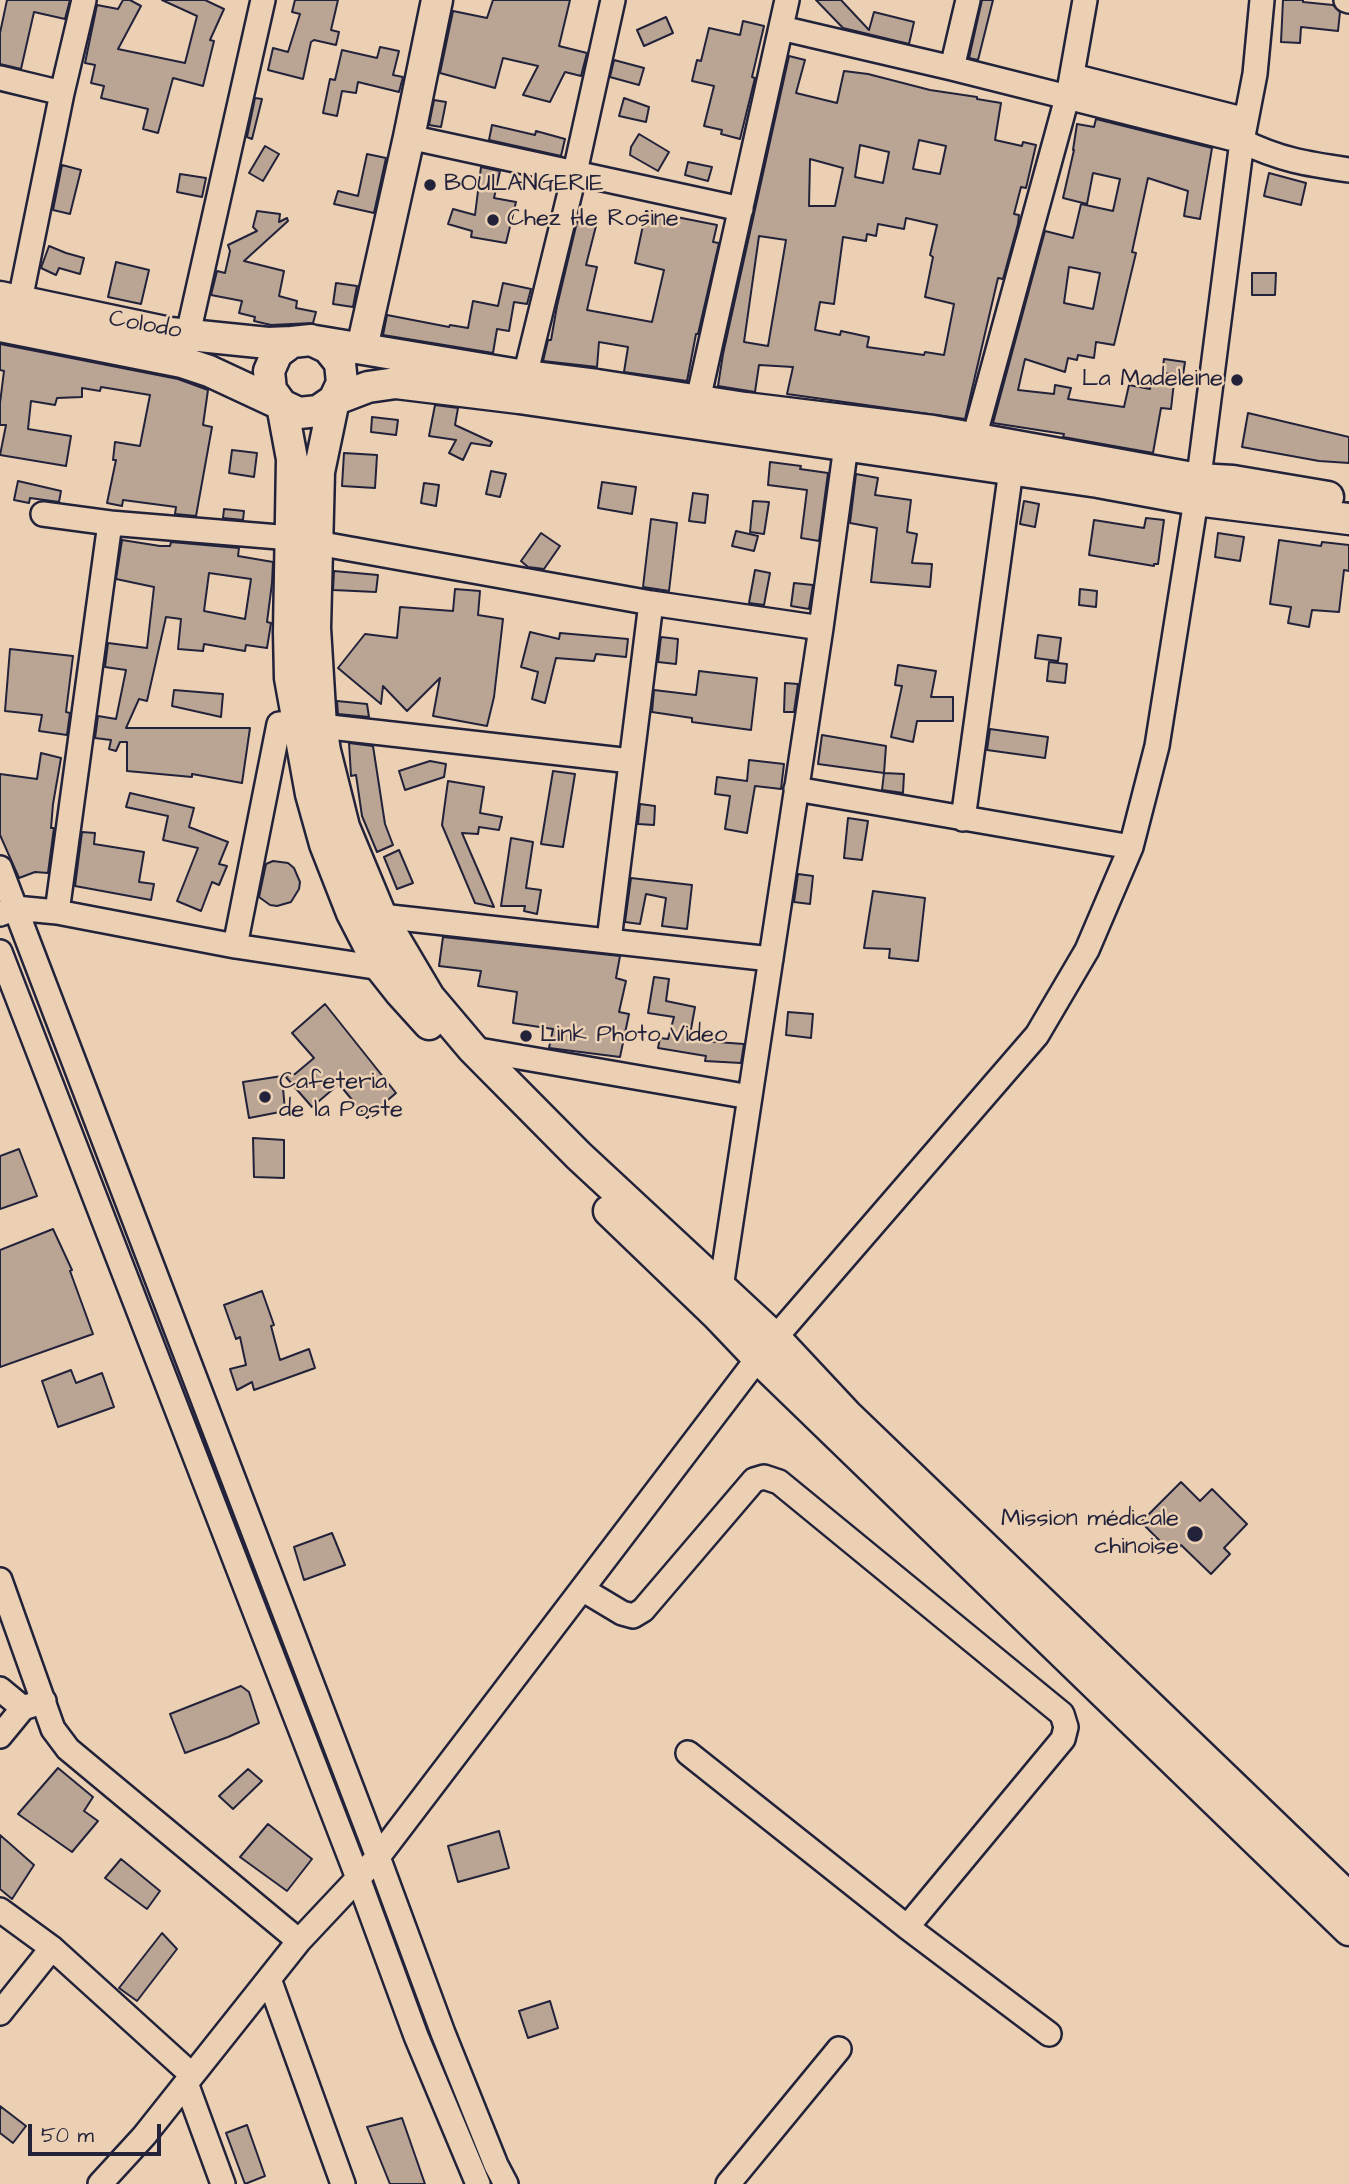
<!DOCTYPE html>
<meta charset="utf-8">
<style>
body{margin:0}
#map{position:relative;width:1349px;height:2184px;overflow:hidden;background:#ecd0b3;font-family:"Architects Daughter",sans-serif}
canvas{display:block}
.scale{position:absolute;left:28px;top:2124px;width:133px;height:32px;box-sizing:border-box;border:4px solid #22223b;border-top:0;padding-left:9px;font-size:21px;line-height:24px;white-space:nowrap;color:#22223b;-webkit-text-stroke:5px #ecd0b3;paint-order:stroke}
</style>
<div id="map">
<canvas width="1349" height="2184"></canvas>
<div class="scale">50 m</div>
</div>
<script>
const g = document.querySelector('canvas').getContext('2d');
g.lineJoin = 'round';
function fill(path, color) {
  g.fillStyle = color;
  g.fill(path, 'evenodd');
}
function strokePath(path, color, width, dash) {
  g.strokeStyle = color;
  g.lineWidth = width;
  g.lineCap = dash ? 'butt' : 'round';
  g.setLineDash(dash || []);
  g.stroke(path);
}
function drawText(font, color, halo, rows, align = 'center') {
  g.font = font + ' "Architects Daughter",sans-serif';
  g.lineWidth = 5;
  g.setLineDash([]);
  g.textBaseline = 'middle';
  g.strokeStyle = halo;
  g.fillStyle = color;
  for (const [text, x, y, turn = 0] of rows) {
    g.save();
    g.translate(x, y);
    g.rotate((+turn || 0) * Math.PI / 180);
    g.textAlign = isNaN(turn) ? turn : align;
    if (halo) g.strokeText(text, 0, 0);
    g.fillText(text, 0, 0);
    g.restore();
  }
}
const building = new Path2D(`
 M7 0H70L65 19 34 12 21 69 0 64V33Z
 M123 0H130L141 6 118 49 185 63 197 16 162 0H205L224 9 210 40 214 41 203 86 173 78 158 133 143 129 148 109 101 98 104 86 91 83 95 65 85 63 97 5 118 9Z
 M295 0H338L331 30 339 32 336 45 314 40 311 42 303 79 268 70 273 48 288 52 300 14 292 12Z
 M493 0H570L559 46 587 53 581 76 565 72 550 102 523 95 538 66 503 58 495 88 440 73 453 11 487 18Z
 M816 0H841L869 30 874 12 914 22 909 44 843 28Z
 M982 0H993L978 60 969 58Z
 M1283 0H1303V2L1333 5 1340 12 1338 31 1301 27 1300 43 1281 42Z
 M666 17 673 33 644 46 637 30Z
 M743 21 764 26 752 77 755 78 740 139 721 134 722 130 704 126 714 86 692 81 697 60 701 61 709 28 740 35Z
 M380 47 399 51 393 75 403 77 399 92 358 82 356 93 342 91 337 116 323 113 330 79 335 80 342 50 377 58Z
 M789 56 805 60 796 93 837 103 844 71 868 74 930 90 977 97V99L1001 103 995 140 1022 146 1023 142 1036 145 1026 188 1021 187 1014 214 1019 215 1018 224 1003 279 998 278 965 419 787 394 793 367 759 365 755 392 718 386 723 354ZM919 140 946 146 940 174 913 169ZM860 145 889 152 883 183 855 177ZM810 159 843 168 835 206H809ZM906 218 937 225 930 255 933 257 925 297 954 304 944 355 925 352 924 355 867 347 869 337 841 331 840 335 815 330 820 302 834 304 843 237 866 241 867 234 876 236 878 224 904 229ZM759 236 786 240 768 346 744 342Z
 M614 60 644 68 639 85 610 77Z
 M255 98 262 99 252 139 247 137Z
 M624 98 649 107 646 122 619 116Z
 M434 100 446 102 441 127 429 125Z
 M1096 119 1212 148 1200 219 1184 216 1188 191 1148 178 1132 252 1136 253 1114 345 1096 342 1094 358 1078 355 1077 360 1068 358 1065 372 1025 359 1018 390 1054 394 1055 385 1071 388 1068 399 1124 407 1129 385 1150 389 1152 378 1174 382 1171 409 1161 408 1153 453 1063 437 1064 434 993 423 1045 231 1073 238 1081 204 1113 211 1120 179 1093 173 1087 204 1063 198 1074 150H1073L1077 124 1094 127ZM1069 267 1100 273 1093 309 1064 303Z
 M492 125 535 135 536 131 565 139 561 156 489 140Z
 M639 134 669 152 658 171 630 155 631 147Z
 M265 146 279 154 263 181 249 173Z
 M367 154 386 158 374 213 334 204 338 191 358 196Z
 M688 162 712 167 708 181 685 175Z
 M62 165 81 170 70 214 53 210Z
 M481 167 500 171 494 198 516 202 506 243 471 237 472 231 448 224 453 209 475 215Z
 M1269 173 1306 183 1301 205 1264 196Z
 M180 174 206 178 202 197 177 192Z
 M257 211 280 214 279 222 287 218 288 221 244 261 284 271 279 296 297 301 296 308 316 312 313 323 271 325 254 321 255 317 239 313 242 301 211 295 217 271 225 273 230 251 228 245 257 231 253 227Z
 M646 211 717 225 713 242 719 243 698 334H696L687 381 624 372 628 347 599 342 597 367 543 361 548 340H551L557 306 577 222 596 226 586 265 597 267 587 310 652 322 664 270 635 263Z
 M49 246 66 253 84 258 80 274 59 268 56 275 41 268Z
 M116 262 149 270 141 304 108 297Z
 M1252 273H1276L1275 295H1252Z
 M336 283 357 286 353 307 333 304Z
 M503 283 531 289 527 304 514 302 509 331 497 329 493 353 383 335 387 315 449 327 450 325 468 328 473 301 498 306Z
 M0 344 178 379 208 390 203 425 212 427 196 516 175 514 176 507 123 500 122 506 107 503 116 460H113L115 442 140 446 150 395 101 387 100 391 82 388V397L57 398 55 405 31 401 28 429 71 436 66 466 0 455 6 425H0V403L4 371 0 370Z
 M1164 359 1185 362 1183 375 1162 373Z
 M435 405 458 408 455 425 492 442 490 446 471 443 463 460 449 453 456 440 429 436Z
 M1248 413 1349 437V463L1319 461 1242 447Z
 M372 417 398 420 396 435 371 432Z
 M232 450 257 453 254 477 229 473Z
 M344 453 377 455 375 488 342 486Z
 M770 462 801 466 800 469 828 473 819 541 801 538 807 490 768 485Z
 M491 471 506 474 500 497 486 494Z
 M856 474 878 478 875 495 911 500 907 532 917 534 912 563 932 564 930 587 871 582 877 528 850 523Z
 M18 481 61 491 59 502 30 498 29 503 14 500Z
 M602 482 636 487 632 514 598 508Z
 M424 483 439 485 436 506 421 503Z
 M693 493 708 495 705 523 689 521Z
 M753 501 769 502 764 534 750 532Z
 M1024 501 1039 504 1035 527 1020 524Z
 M224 509 244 511 243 520 223 518Z
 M1146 518 1164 520 1158 564H1154V566L1089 555 1094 520 1144 528Z
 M651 519 677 523 669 591 643 587Z
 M736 531 758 536 754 551 732 546Z
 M541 533 560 546 544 569 528 567 521 561Z
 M1218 533 1244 537 1240 561 1215 557Z
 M122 540 160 546H170L171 542 239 548 238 556 273 562 272 583 267 622 271 623 267 648 246 645 245 651 204 644 203 651 178 649 181 619 166 617 147 701 139 699 126 728H250L242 783 192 774V777L127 771V742H120L116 751 109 749 111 740 95 738 98 716 116 719 126 670 105 667 108 643 147 648 154 587 116 579ZM209 573 251 579 245 619 204 611Z
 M1279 540 1321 546 1322 542 1349 545V571L1344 570 1339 612 1312 610 1309 627 1288 623 1291 607 1270 604Z
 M755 570 770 573 764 605 749 603Z
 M334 571 378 575 376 592 333 590Z
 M794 583 813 585 809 609 791 606Z
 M455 589 480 591 478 615 503 619 494 697 487 726 433 716 440 678 407 711 383 686 381 704 338 668 365 634 397 638 400 607 453 611Z
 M1080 589 1097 591 1096 607 1079 605Z
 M530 632 559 639 560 633 628 639 626 657 596 654 594 661 556 658 545 703 532 699 538 672 521 667Z
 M1038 635 1061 638 1058 661 1035 658Z
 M661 637 678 639 676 664 658 662Z
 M10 649 73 656 66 712 70 713 67 735 39 731 42 715 5 711Z
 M1049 662 1067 664 1065 683 1047 681Z
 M898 665 936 671 931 697H953V721H917L913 742 891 737 902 686 895 685Z
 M699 671 757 678 751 730 692 722V718L652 712 654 690 696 695Z
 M785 683 798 684 794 712H784Z
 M174 690 223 694 221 717 172 706Z
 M337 701 367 704 369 717 338 714Z
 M990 729 1048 737 1045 758 987 750Z
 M822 735 886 746 884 773 818 764Z
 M349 743 373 746 385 824 393 845 377 852 362 816 356 775 351 776Z
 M41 753 61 758 53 804 51 828H54L48 873 35 872 19 878 0 835V774L37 779Z
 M749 760 784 764 781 789 755 786 747 833 725 829 730 796 715 794 717 777 747 781Z
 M430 761 446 764 444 777 405 790 399 771Z
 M553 771 575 774 563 847 541 844Z
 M884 773 904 774 903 793 882 790Z
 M448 781 484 787 480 813 502 817 499 830 479 827 478 834 462 833 494 907 475 903 442 825Z
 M130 793 194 808 189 827 228 842 219 864 227 866 219 885 212 882 201 911 177 901 198 848 163 840 168 816 126 807Z
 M640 804 655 806 654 825 638 824Z
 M848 818 868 821 862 860 844 858Z
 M82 832 95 833 94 844 144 852 139 882 154 884 151 900 75 886Z
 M511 838 533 842 526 888 541 890 537 914 524 911 525 906H501Z
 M399 850 413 883 397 889 384 857Z
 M273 861 288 863 294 868 300 882 299 889 291 902 277 906 270 905 259 897 266 864Z
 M798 874 813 876 810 904 794 902Z
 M631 878 692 885 687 929 662 926 666 898 646 894 640 924 625 922Z
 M873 891 925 898 918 961 889 958 890 949 864 948Z
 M443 937 620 956 616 978 626 981 619 1012 629 1014 620 1057 549 1048 553 1029 513 1023 517 992 478 986 481 971 439 966Z
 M654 977 669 979 666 1001 695 1007 689 1040 744 1044 741 1063 705 1061 706 1056 658 1048 660 1038 668 1039 674 1017 648 1013Z
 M325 1004 396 1093 367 1118 339 1084 312 1107 285 1076 295 1074 314 1058 292 1033Z
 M788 1012 813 1014 811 1038 786 1035Z
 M282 1076 285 1111 249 1118 243 1082Z
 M253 1138 284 1140V1178L254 1177Z
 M19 1149 37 1196 0 1209V1156Z
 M53 1229 72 1270 70 1271 93 1334 0 1367V1250Z
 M262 1291 274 1325 271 1326 280 1360 309 1349 315 1368 254 1390 252 1382 237 1390 230 1369 246 1365 240 1337 236 1339 224 1305Z
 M71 1370 76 1383 102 1373 114 1407 58 1427 42 1381Z
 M1181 1482 1200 1501 1212 1489 1247 1524 1224 1548 1230 1554 1211 1574 1181 1545 1173 1554 1141 1522Z
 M332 1533 345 1565 304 1580 294 1547Z
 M241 1686 249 1692 259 1723 228 1737 185 1753 170 1714Z
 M58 1768 93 1797 84 1811 98 1821 72 1852 18 1814Z
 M248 1769 262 1781 233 1809 219 1796Z
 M268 1824 312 1859 287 1891 240 1857Z
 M499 1831 509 1868 458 1882 448 1846Z
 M0 1835 34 1865 12 1899 0 1889Z
 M121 1859 160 1891 147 1909 105 1878Z
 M162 1933 177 1949 137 2001 119 1988Z
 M550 2001 558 2028 528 2038 519 2011Z
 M0 2106 26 2126 13 2143 0 2133Z
 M402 2118 425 2184H390L367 2127Z
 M247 2125 265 2176 245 2184 226 2133Z`);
fill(building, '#baa595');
strokePath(building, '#22223b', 2);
const minor = new Path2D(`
 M1346 0 1349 1
 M781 28 952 68 1242 141C1280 160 1308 164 1349 170
 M952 68 968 0
 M0 78 62 93
 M1069 91 1085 0
 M409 137 741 209
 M17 315 62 93 84 0
 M188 334 263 0
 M525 376 575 172 613 0
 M698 400 787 0
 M974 438 1073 76 1246 120
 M43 514 110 523 291 538
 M317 543 651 603 821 628
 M321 726 631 761
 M796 789 1131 847
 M963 819 1011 470
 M0 868 378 1857 443 2033 496 2165 506 2184
 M57 912 110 523
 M0 914 15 908 57 912 235 946 381 968
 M381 916 771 959
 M609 940 651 603
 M235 946 279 724 297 723
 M0 952 358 1878 416 2036 478 2184
 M473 1049 750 1097
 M719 1301 821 628 846 446
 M775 1338 1037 1035 1087 950 1131 847 1157 746 1196 500 1242 141 1255 74 1262 0
 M0 1580 53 1729 68 1749 299 1941
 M582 1589 622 1613 633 1616 643 1610 754 1480 764 1477 779 1482 1062 1714 1066 1727 1063 1739 907 1927
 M0 1689 23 1708
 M0 1736 23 1708 44 1701
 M688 1753 907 1927 1049 2034
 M0 1910 52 1948 192 2075
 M269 1979 343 2184
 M0 2013 52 1948
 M186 2083 223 2184
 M100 2184 144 2136 299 1941 378 1857 758 1358
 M728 2184 839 2049`);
const major = new Path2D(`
 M0 297 170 333 268 343 292 342
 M0 326 182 362 209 371 282 405 292 459 289 632 290 678 311 794 325 844 352 913 370 948 381 968 400 992 429 1024
 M315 341 525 376 597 385 745 408 933 431 1198 479 1233 481 1328 497
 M362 348 409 137 437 0
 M1349 519 1196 500 1098 482 519 398 396 383 368 387 334 400 318 411 299 413 282 405 271 390 269 371 277 353 292 342 311 340 328 348 340 363 342 383 334 400 319 472 315 628 321 726 325 751 344 827 381 916 429 997 473 1049 579 1156 775 1338 846 1414 1349 1898
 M609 1211 717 1315 758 1358 1349 1930`);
strokePath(minor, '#22223b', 28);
strokePath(major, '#22223b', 35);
strokePath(minor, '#ecd0b3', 23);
strokePath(major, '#ecd0b3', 30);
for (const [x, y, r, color] of [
 [430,185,7,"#22223b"],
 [493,220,7,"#22223b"],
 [1237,380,7,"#22223b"],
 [526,1036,7,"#22223b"],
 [265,1097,7,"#22223b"],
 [1195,1534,9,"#22223b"]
]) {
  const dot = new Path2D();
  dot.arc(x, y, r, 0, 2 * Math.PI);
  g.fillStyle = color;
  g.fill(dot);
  strokePath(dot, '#ecd0b3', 2.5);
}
drawText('24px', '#22223b', '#ecd0b3', [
 ["BOULANGERIE",444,185],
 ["Chez He Rosine",507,220],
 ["La Madeleine",1223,380,"right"],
 ["Link Photo Video",540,1036],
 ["Cafeteria",279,1083],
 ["de la Poste",279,1111],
 ["Mission médicale",1179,1520,"right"],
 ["chinoise",1179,1548,"right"]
], 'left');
drawText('24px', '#22223b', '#ecd0b3', [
 ["Colodo",145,326,10]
]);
</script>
